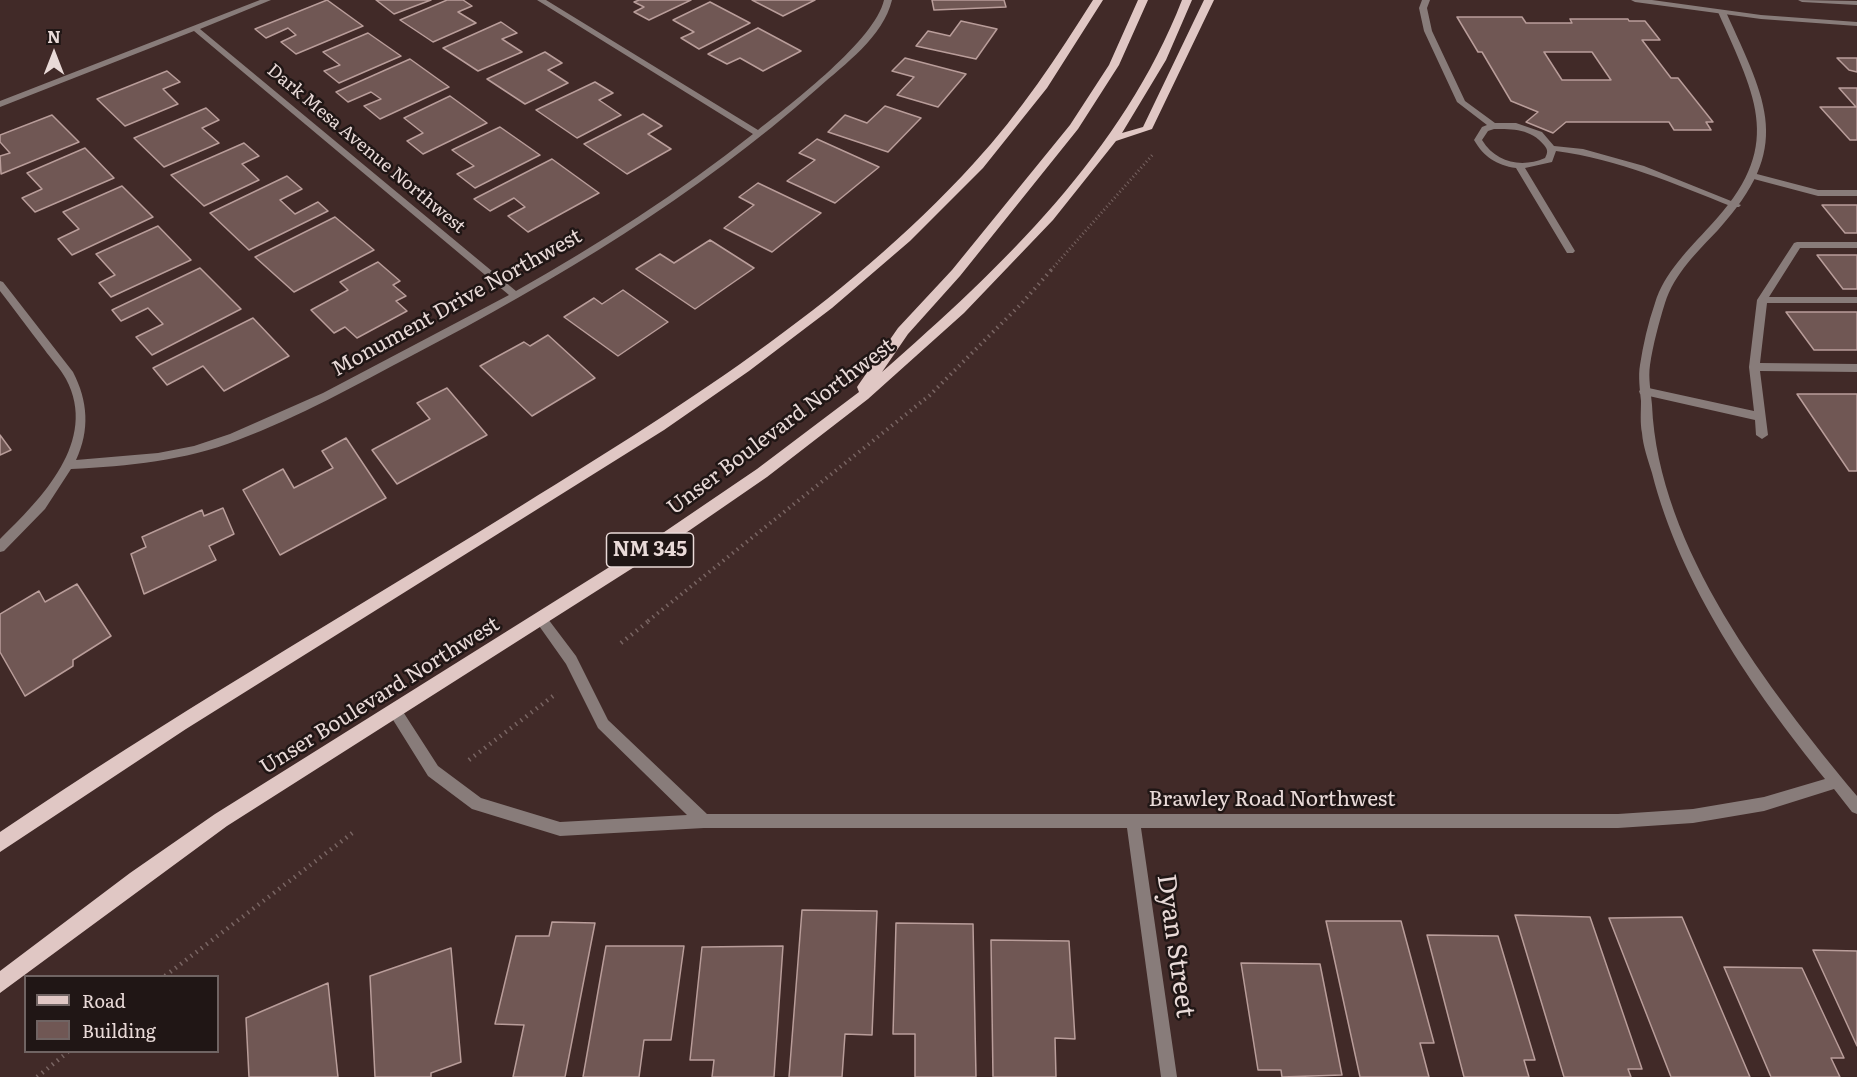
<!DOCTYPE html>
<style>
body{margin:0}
#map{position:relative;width:1857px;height:1077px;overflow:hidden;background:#412a28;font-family:Literata,serif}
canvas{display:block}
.legend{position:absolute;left:24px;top:975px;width:195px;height:78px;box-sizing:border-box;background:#201615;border:2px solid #706463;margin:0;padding:8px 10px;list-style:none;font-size:18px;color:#e9dad8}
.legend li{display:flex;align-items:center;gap:12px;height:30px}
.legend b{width:30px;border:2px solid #706463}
.north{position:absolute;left:24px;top:24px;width:60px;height:60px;-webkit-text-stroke:4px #201615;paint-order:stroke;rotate:0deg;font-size:16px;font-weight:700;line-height:24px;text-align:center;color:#e9dad8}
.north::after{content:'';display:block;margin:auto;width:21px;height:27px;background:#e9dad8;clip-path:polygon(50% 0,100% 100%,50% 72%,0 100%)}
</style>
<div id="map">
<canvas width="1857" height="1077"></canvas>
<ul class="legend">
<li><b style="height:8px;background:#e0c7c4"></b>Road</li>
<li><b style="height:16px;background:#705754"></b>Building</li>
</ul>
<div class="north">N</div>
</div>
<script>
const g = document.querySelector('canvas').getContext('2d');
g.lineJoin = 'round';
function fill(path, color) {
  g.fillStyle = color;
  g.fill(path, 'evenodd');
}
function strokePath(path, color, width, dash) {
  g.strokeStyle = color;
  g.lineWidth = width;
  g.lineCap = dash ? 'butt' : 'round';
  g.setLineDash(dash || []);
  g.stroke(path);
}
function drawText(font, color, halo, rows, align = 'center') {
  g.font = font + ' Literata,serif';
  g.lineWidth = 5;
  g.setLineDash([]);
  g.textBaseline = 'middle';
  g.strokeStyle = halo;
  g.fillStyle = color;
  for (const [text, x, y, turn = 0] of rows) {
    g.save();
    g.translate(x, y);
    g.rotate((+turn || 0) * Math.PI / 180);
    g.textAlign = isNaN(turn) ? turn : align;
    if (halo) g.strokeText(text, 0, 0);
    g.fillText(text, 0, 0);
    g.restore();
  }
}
const building = new Path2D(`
 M327 0 363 26 296 54 281 42 296 35 288 28 266 38 255 29Z
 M376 0H431L394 14Z
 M447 0H463L472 6 458 12 476 23 433 42 400 20Z
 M639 0H691L649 20 634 12 644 7 634 2Z
 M752 0H815L783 16Z
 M932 0H1004L1006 7 934 10Z
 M710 2 750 23 699 49 681 38 694 32 673 20Z
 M1457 17H1522L1526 23H1572L1570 19H1628L1629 21H1645L1660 40H1642L1671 78H1678L1713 122H1706L1711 130H1674L1669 122H1566L1553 133 1526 122 1538 112 1511 101 1482 52H1478ZM1544 52H1592L1611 80H1562Z
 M961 21 997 29 976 59 916 46 928 31 950 36Z
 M501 22 517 33 502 39 522 52 478 71 443 48Z
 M758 28 801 51 763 71 740 58 727 64 708 54Z
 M368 33 401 56 339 83 324 71 340 65 323 52Z
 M545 52 562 63 548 70 568 83 525 104 487 79Z
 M905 58 966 74 938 107 897 95 914 77 892 71Z
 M1837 58H1857V72L1849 70Z
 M410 59 449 87 380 119 364 106 381 99 371 92 348 102 336 92Z
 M167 71 180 82 163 89 178 104 125 126 97 99Z
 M595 82 613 93 599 100 621 115 577 138 536 110Z
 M1839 88H1857V140H1850L1820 107H1856Z
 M450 96 487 123 423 154 407 141 423 133 404 118Z
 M885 106 921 118 888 152 828 132 845 115 867 123Z
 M206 108 219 120 202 128 219 143 164 167 134 138Z
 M643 114 662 126 648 134 671 149 627 174 584 144Z
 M52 115 79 142 1 174 0 156 10 153 0 142V135Z
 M500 127 540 155 475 188 457 174 474 166 452 150Z
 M817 139 879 167 835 203 787 181 815 160 799 153Z
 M244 143 259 156 242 164 259 180 204 206 171 175Z
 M85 148 114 178 35 212 22 198 42 189 27 173Z
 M552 159 599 193 528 232 508 216 525 207 514 198 490 211 474 199Z
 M287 176 302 189 280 200 295 214 318 202 328 211 249 250 210 213Z
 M758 183 821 213 772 252 724 228 754 205 739 197Z
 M122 186 153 217 72 255 58 239 79 229 63 212Z
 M1822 205H1857V233H1845Z
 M335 217 374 250 294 292 255 257Z
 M158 226 191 260 111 297 99 283 115 275 96 254Z
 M710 240 754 268 695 309 636 269 660 254 674 263Z
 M1817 255H1857V289H1843Z
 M378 262 400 281 393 285 406 296 396 301 407 311 357 338 345 327 334 333 311 310 348 290 340 282Z
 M200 268 241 309 152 355 136 337 163 324 148 308 121 321 112 310Z
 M623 290 668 322 618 356 564 317 594 298 602 304Z
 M1786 312H1857V350H1814Z
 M253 318 289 356 224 391 203 366 167 385 153 368Z
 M548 335 595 378 532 416 480 366 524 342 530 346Z
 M447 388 487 435 397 484 372 450 430 419 417 403Z
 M1797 394H1857V471H1849Z
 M0 435 11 450 0 455Z
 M346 438 386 498 280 555 243 490 283 469 294 488 333 468 322 451Z
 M223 508 234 534 209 546 216 560 144 594 131 554 146 547 142 537 202 510 204 516Z
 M77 584 111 636 73 660V666L25 696 0 652V614L39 591 45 602Z
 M802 910 877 911 872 1035 845 1034 842 1077H789Z
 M1515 915 1590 917 1642 1069H1628L1631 1077H1564Z
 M1682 917 1750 1077H1671L1609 918Z
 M1326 921H1401L1434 1043H1420L1429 1077H1360Z
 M552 922 595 923 565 1077H513L524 1025 495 1024 516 936H549Z
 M896 923 973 924 976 1077H915V1034H893Z
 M1427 935 1498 936 1535 1060H1524L1529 1077H1464Z
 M991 940 1069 941 1075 1039 1055 1038 1056 1077H993Z
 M606 946H684L671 1040H644L639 1077H583Z
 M783 946 774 1077H712L714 1060H690L702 947Z
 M451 948 461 1062 431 1073V1077H375L370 976Z
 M1813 950 1857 951V1046Z
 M1241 963 1320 964 1342 1075 1282 1077 1281 1070H1258Z
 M1724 967 1802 968 1844 1058H1831L1840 1077H1771Z
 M328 983 338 1077H249L246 1018Z`);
fill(building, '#705754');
strokePath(building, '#b99d9a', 1.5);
strokePath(new Path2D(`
 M1051 270 1154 153`), '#796563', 3, [1, 3]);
strokePath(new Path2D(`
 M648 621 930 395 1022 303 1052 269`), '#796563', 4, [1.5, 4.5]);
strokePath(new Path2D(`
 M621 643 650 620
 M469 760 557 693
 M165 976 355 831
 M37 1077 68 1052`), '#796563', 4.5, [1.5, 5]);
fill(new Path2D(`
 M1422 0H1430L1427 8 1432 31 1465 101 1495 123H1516L1542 132 1554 146 1583 149 1644 166 1741 205 1739 207H1733C1675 184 1618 159 1556 151L1552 162 1525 168 1575 251 1573 253H1567L1516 168C1496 165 1484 157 1474 140L1482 127 1487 125 1457 102 1424 31 1419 8ZM1494 129C1513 129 1531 129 1544 145 1548 150 1548 152 1545 158 1522 168 1496 163 1482 140L1488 131Z
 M1753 173 1818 190H1857V196H1818L1750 178V174Z
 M1797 242H1857V248H1800L1769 297H1857V303H1767L1760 363 1857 364V372L1760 371 1768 435 1762 439 1756 435 1755 420 1640 394 1639 391 1644 387 1754 411 1749 367 1757 300 1794 243Z`), '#887c7a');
fill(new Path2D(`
 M260 0H271L200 29 516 291C599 244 679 193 753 134L537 0H546L758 130C792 103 875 40 884 0H892C883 37 845 64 818 88 696 196 557 280 413 355 356 385 299 417 238 440 184 461 129 466 71 469L45 509 4 551 0 552V539C41 499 99 441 66 379 60 368 51 359 44 349 29 330 15 310 0 291V281L3 282 73 372C88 401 90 430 76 460L158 453 194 446 230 434 323 393 509 295 194 31 0 107V101Z
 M1719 10 1726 12C1767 103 1794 147 1718 230 1698 251 1674 274 1665 303 1659 322 1653 345 1650 365 1648 378 1651 392 1652 405 1658 548 1769 690 1857 796V814L1852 812 1834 789 1764 811 1693 823 1618 828H1141L1177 1077H1161L1127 828H704L560 836 472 809 428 776 390 715 388 711 390 707 395 705 400 707 438 766 481 798 560 822 687 815 598 728 566 664 537 623 535 619 537 615 541 614 545 615 576 656 608 720 707 814H1618L1693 809 1764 797 1825 779C1753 690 1680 584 1652 473 1648 460 1643 446 1642 433 1640 423 1641 412 1641 401 1640 390 1638 376 1640 365 1643 345 1648 323 1655 303 1664 273 1689 249 1710 226 1785 147 1757 100 1718 12Z`), '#887c7a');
fill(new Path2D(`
 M1631 0H1652L1761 15 1857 22V26L1761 19 1635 2Z
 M1798 0 1857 1V5L1802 2Z`), '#887c7a');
fill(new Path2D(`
 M1093 0H1103L1047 88 983 168 910 241 832 308 749 371 664 430 186 729 0 852V832C165 720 338 619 508 514 673 412 843 307 974 163 1020 113 1057 57 1093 0Z
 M1138 0H1148L1119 65 1078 129 960 276 908 334 882 372C1002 267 1123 152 1182 0H1192L1166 60 1122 133 1143 127 1204 0H1214L1152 129 1116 141 1053 220 964 313 868 399 767 477 661 550 227 826 0 993V971L130 873 215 814 651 541 757 469 859 392 857 387 859 384 898 328 952 270 1070 125 1109 65Z`), '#e0c7c4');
drawText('18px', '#e9dad8', '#201615', [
 ["Dark Mesa Avenue Northwest",366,149,40]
]);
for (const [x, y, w] of [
 [650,550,87]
]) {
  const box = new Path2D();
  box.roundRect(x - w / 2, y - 17, w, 34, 4.5);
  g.fillStyle = '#201615';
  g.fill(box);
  strokePath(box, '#e9dad8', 1.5);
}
drawText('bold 20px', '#e9dad8', null, [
 ["NM 345",650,550]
]);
drawText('21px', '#e9dad8', '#201615', [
 ["Monument Drive Northwest",457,303,-29],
 ["Unser Boulevard Northwest",781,427,-37],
 ["Unser Boulevard Northwest",380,696,-32],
 ["Brawley Road Northwest",1272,800]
]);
drawText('26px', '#e9dad8', '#201615', [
 ["Dyan Street",1175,946,82]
]);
</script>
